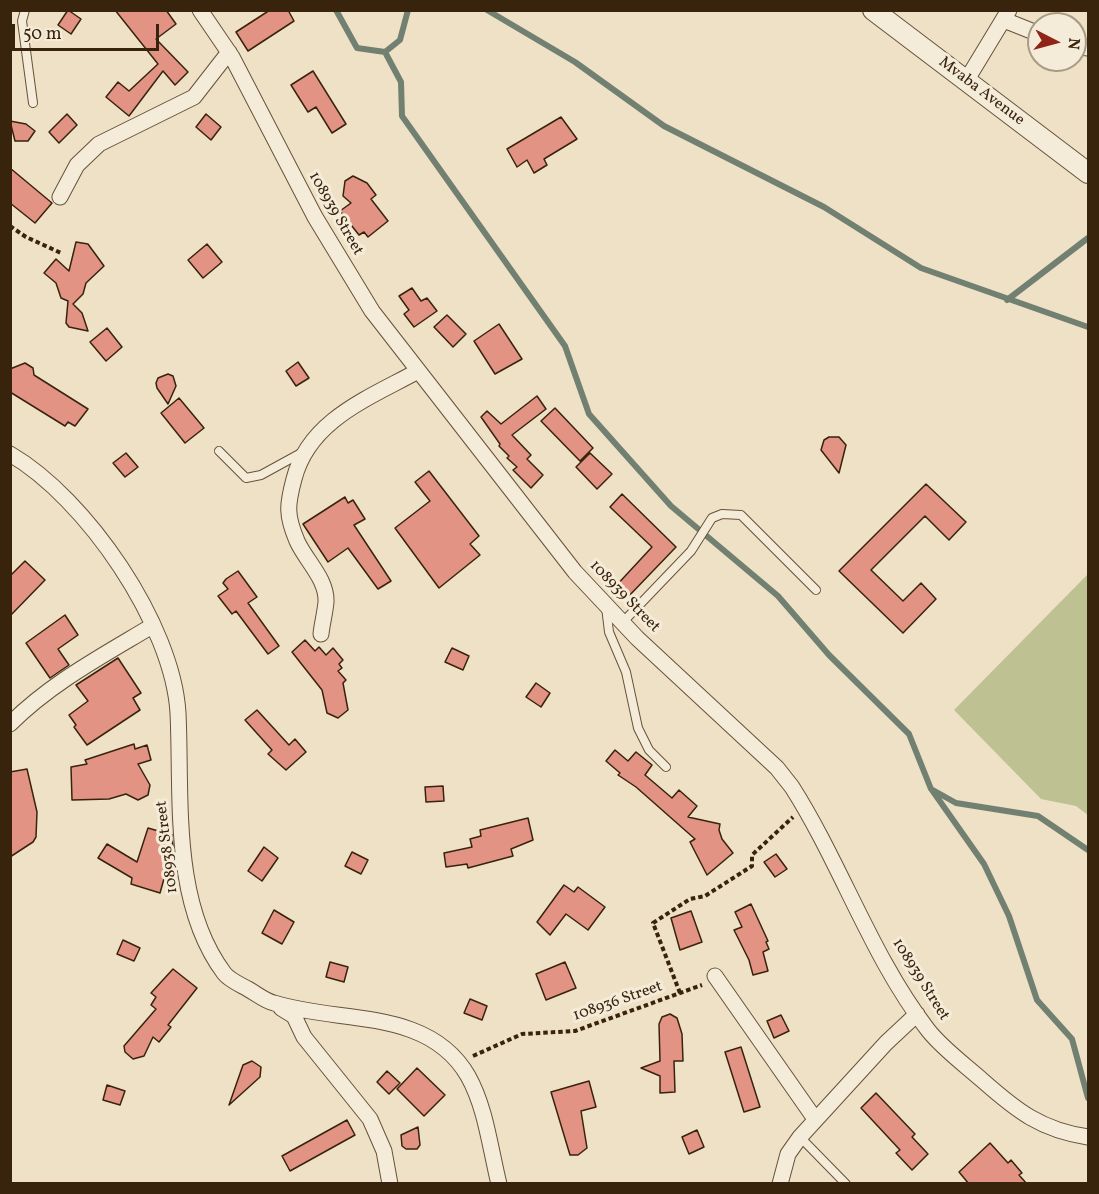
<!DOCTYPE html>
<style>
body{margin:0}
#map{position:relative;width:1099px;height:1194px;overflow:hidden;background:#eee1c5;font-family:Vollkorn,serif}
canvas{display:block}
.frame{position:absolute;inset:0;border:12px solid #38230d;pointer-events:none}
.north{position:absolute;left:1027px;top:12px;width:60px;height:60px;box-sizing:border-box;background:#f4ecd9;border:2px solid #a99c87;border-radius:50%;rotate:96deg;font-size:16px;font-weight:700;line-height:24px;text-align:center;color:#38230d}
.north::after{content:'';display:block;margin:auto;width:21px;height:27px;background:#8f2418;clip-path:polygon(50% 0,100% 100%,50% 72%,0 100%)}
.scale{position:absolute;left:12px;top:24px;width:147px;height:27px;box-sizing:border-box;border:3px solid #38230d;border-top:0;padding-left:8px;font-size:18px;line-height:21px;white-space:nowrap;color:#38230d;-webkit-text-stroke:4px #f4ecd9;paint-order:stroke}
</style>
<div id="map">
<canvas width="1099" height="1194"></canvas>
<div class="frame"></div>
<div class="north">N</div>
<div class="scale">50 m</div>
</div>
<script>
const g = document.querySelector('canvas').getContext('2d');
g.lineJoin = 'round';
function fill(path, color) {
  g.fillStyle = color;
  g.fill(path, 'evenodd');
}
function strokePath(path, color, width, dash) {
  g.strokeStyle = color;
  g.lineWidth = width;
  g.lineCap = dash ? 'butt' : 'round';
  g.setLineDash(dash || []);
  g.stroke(path);
}
function drawText(font, color, halo, rows, align = 'center') {
  g.font = font + ' Vollkorn,serif';
  g.lineWidth = 6;
  g.setLineDash([]);
  g.textBaseline = 'middle';
  g.strokeStyle = halo;
  g.fillStyle = color;
  for (const [text, x, y, turn = 0] of rows) {
    g.save();
    g.translate(x, y);
    g.rotate((+turn || 0) * Math.PI / 180);
    g.textAlign = isNaN(turn) ? turn : align;
    if (halo) g.strokeText(text, 0, 0);
    g.fillText(text, 0, 0);
    g.restore();
  }
}
fill(new Path2D(`
 M1088 574V815L1076 806 1041 799 954 710Z`), '#bec191');
strokePath(new Path2D(`
 M336 10 357 48 385 52 400 40 408 10
 M487 10 575 62 664 126 824 207 921 268 1088 327
 M385 52 401 82 402 116 565 346 589 414 671 506 778 596 829 655 909 734 931 789 956 803 1038 816 1088 850
 M1007 300 1088 238
 M932 790 984 864 1009 916 1037 1000 1072 1039 1088 1098`), '#728072', 6);
const building = new Path2D(`
 M68 10 81 19 71 34 58 25Z
 M115 10H166L176 24 156 39 188 72 175 85 163 71 129 116 106 97 118 82 129 91 158 64Z
 M270 10H288L294 21 248 51 236 32Z
 M313 71 346 124 332 133 316 107 308 112 291 85Z
 M67 114 77 125 59 143 49 132Z
 M206 114 221 127 211 140 196 127Z
 M561 117 577 139 544 159 547 165 534 173 527 160 517 167 507 149Z
 M10 121 26 124 35 131 28 141H15Z
 M10 168 52 203 35 223 10 203Z
 M353 176 367 183 376 195 371 199 388 221 368 237 364 232 359 235 340 211 351 203 343 196 345 181Z
 M76 242 88 244 104 266 86 283 83 294 73 304 82 313 88 331 69 327 66 323 68 301 61 298 56 283 44 273 56 259 69 271Z
 M207 244 222 262 203 278 188 260Z
 M412 288 421 301 427 298 437 311 414 327 404 314 409 310 399 296Z
 M447 315 466 334 453 347 434 327Z
 M499 324 522 359 495 374 474 341Z
 M107 328 122 347 106 361 90 342Z
 M298 362 309 378 296 386 286 371Z
 M25 363 33 368 34 375 88 409 75 426 68 422 65 426 10 392V369Z
 M168 374 173 376 176 386 168 404 157 388 156 383 158 378Z
 M537 396 546 409 512 435 531 455 527 459 543 475 531 488 513 470 517 467 507 458 509 456 499 446 500 444 481 417 487 411 501 424Z
 M179 398 204 428 185 443 161 413Z
 M555 408 593 448 580 461 541 421Z
 M829 437H839L846 445 839 473 821 450 824 440Z
 M126 453 138 467 125 477 113 463Z
 M590 453 612 474 597 489 576 467Z
 M429 471 479 536 470 544 480 555 439 588 395 528 430 501 415 482Z
 M926 484 966 522 949 540 925 516 871 570 903 601 921 583 936 599 903 633 839 571Z
 M622 494 676 547 626 599 614 588 652 547 610 507Z
 M345 497 348 503 353 500 365 519 354 525 391 581 378 589 348 548 328 562 303 524Z
 M25 561 45 580 10 616V576Z
 M238 571 257 597 248 603 279 646 268 654 236 611 232 614 218 596 228 589 223 583 226 579Z
 M65 615 78 635 58 649 69 665 50 678 26 643Z
 M305 640 315 651 319 647 326 655 333 648 343 660 339 664 342 668 338 671 346 680 343 683 348 710 338 718 327 713 322 690 292 652Z
 M452 648 469 656 463 670 445 662Z
 M118 658 141 693 133 698 140 710 87 745 74 727 76 725 69 715 88 701 76 685Z
 M536 683 550 693 541 707 526 697Z
 M257 710 289 745 295 739 306 752 286 770 268 754 272 750 245 720Z
 M134 744 135 749 147 745 151 760 138 764 150 785 148 795 138 800 126 794 109 799 72 800 71 767 87 764 85 760Z
 M615 750 628 761 636 752 652 765 645 775 672 798 679 790 697 806 688 817 720 824 719 830 722 839 733 853 707 875 690 842 695 839 636 787 618 775 620 773 606 761Z
 M27 769 37 812 36 837 33 842 10 857V772Z
 M443 786 444 801 426 802 425 787Z
 M528 818 533 840 511 849 513 856 468 868 467 864 446 867 444 853 472 847 470 839 481 836 480 830Z
 M148 828 172 835 173 847 160 893 131 884 132 878 98 858 107 844 137 862Z
 M264 847 278 858 262 881 248 871Z
 M352 852 368 860 361 874 345 866Z
 M776 854 787 869 775 877 764 862Z
 M564 885 574 892 578 887 605 907 588 930 566 914 550 935 537 922Z
 M751 904 768 941 766 942 769 949 763 952 768 971 753 975 749 960 734 930 742 927 735 912Z
 M274 910 294 922 282 944 262 933Z
 M691 911 702 942 680 950 671 918Z
 M123 940 140 948 134 961 117 954Z
 M330 962 348 967 344 982 326 977Z
 M565 962 576 988 546 1000 536 974Z
 M173 969 197 988 168 1025 171 1027 159 1042 153 1037 144 1056 133 1059 125 1052 124 1046 156 1009 151 1005 156 997 151 993Z
 M470 999 487 1006 482 1020 464 1013Z
 M670 1014 677 1018 682 1034 683 1061H674L675 1092 660 1093V1076L641 1068 660 1061 659 1024 662 1017Z
 M781 1015 789 1031 774 1038 767 1021Z
 M741 1047 760 1107 744 1112 725 1052Z
 M252 1061 261 1067 260 1077 229 1105 243 1065Z
 M417 1068 445 1095 424 1116 397 1089Z
 M387 1071 400 1083 389 1094 377 1082Z
 M589 1081 596 1107 581 1111 587 1148 578 1155H570L551 1092Z
 M107 1085 125 1091 120 1105 103 1100Z
 M876 1093 915 1134 912 1137 928 1154 912 1170 896 1153 900 1150 861 1108Z
 M347 1120 355 1135 290 1171 282 1156Z
 M418 1127 420 1145 417 1149H406L402 1146 401 1135Z
 M697 1130 704 1147 689 1154 682 1137Z
 M990 1143 1008 1163 1011 1160 1022 1173 1019 1175 1027 1184H969L959 1172Z`);
fill(building, '#e29384');
strokePath(building, '#38230d', 1.5);
const service = new Path2D(`
 M25 10 22 21 33 103
 M219 451 246 478 261 475 303 452
 M606 607 609 632 626 672 638 728 649 750 666 767
 M622 623 691 551 712 518 722 514 741 515 816 590
 M800 1137 846 1184`);
const minor = new Path2D(`
 M200 10 232 57 315 217 372 311 575 572 637 638 777 768 792 787C841 864 872 958 928 1030 943 1049 964 1064 982 1080 1017 1111 1041 1130 1088 1137
 M1004 20 1039 34
 M1075 46 1088 48
 M966 81 1009 10
 M60 197 77 165 99 144 194 97 229 52
 M10 454C86 498 173 625 178 713 182 798 171 902 224 973 229 980 241 985 248 989 257 994 265 1001 274 1003 339 1024 428 1007 468 1076 486 1108 490 1148 499 1184
 M321 634C322 624 325 613 326 602 327 579 306 561 297 541 286 515 287 505 294 479 309 420 369 398 418 371
 M10 724C51 683 102 656 152 626
 M715 976 815 1119
 M281 1008 294 1016 304 1037 370 1119 384 1151 390 1184
 M780 1184 788 1154 800 1137 886 1043 917 1014`);
const tertiary = new Path2D(`
 M873 10 1088 173`);
strokePath(service, '#66523b', 10);
strokePath(minor, '#66523b', 17);
strokePath(tertiary, '#66523b', 22);
strokePath(new Path2D(`
 M10 226 26 237 61 253
 M680 993 653 923 690 899 705 896 752 866V855L793 817
 M473 1056 522 1034 575 1031 702 985`), '#38230d', 4, [4.5, 3]);
strokePath(service, '#f4ecd9', 8);
strokePath(minor, '#f4ecd9', 15);
strokePath(tertiary, '#f4ecd9', 20);
drawText('16px', '#38230d', '#f4ecd9', [
 ["Mvaba Avenue",981,92,37],
 ["108939 Street",335,214,60],
 ["108939 Street",624,597,46],
 ["108938 Street",168,847,-97],
 ["108939 Street",920,980,58],
 ["108936 Street",618,1002,-19]
]);
</script>
